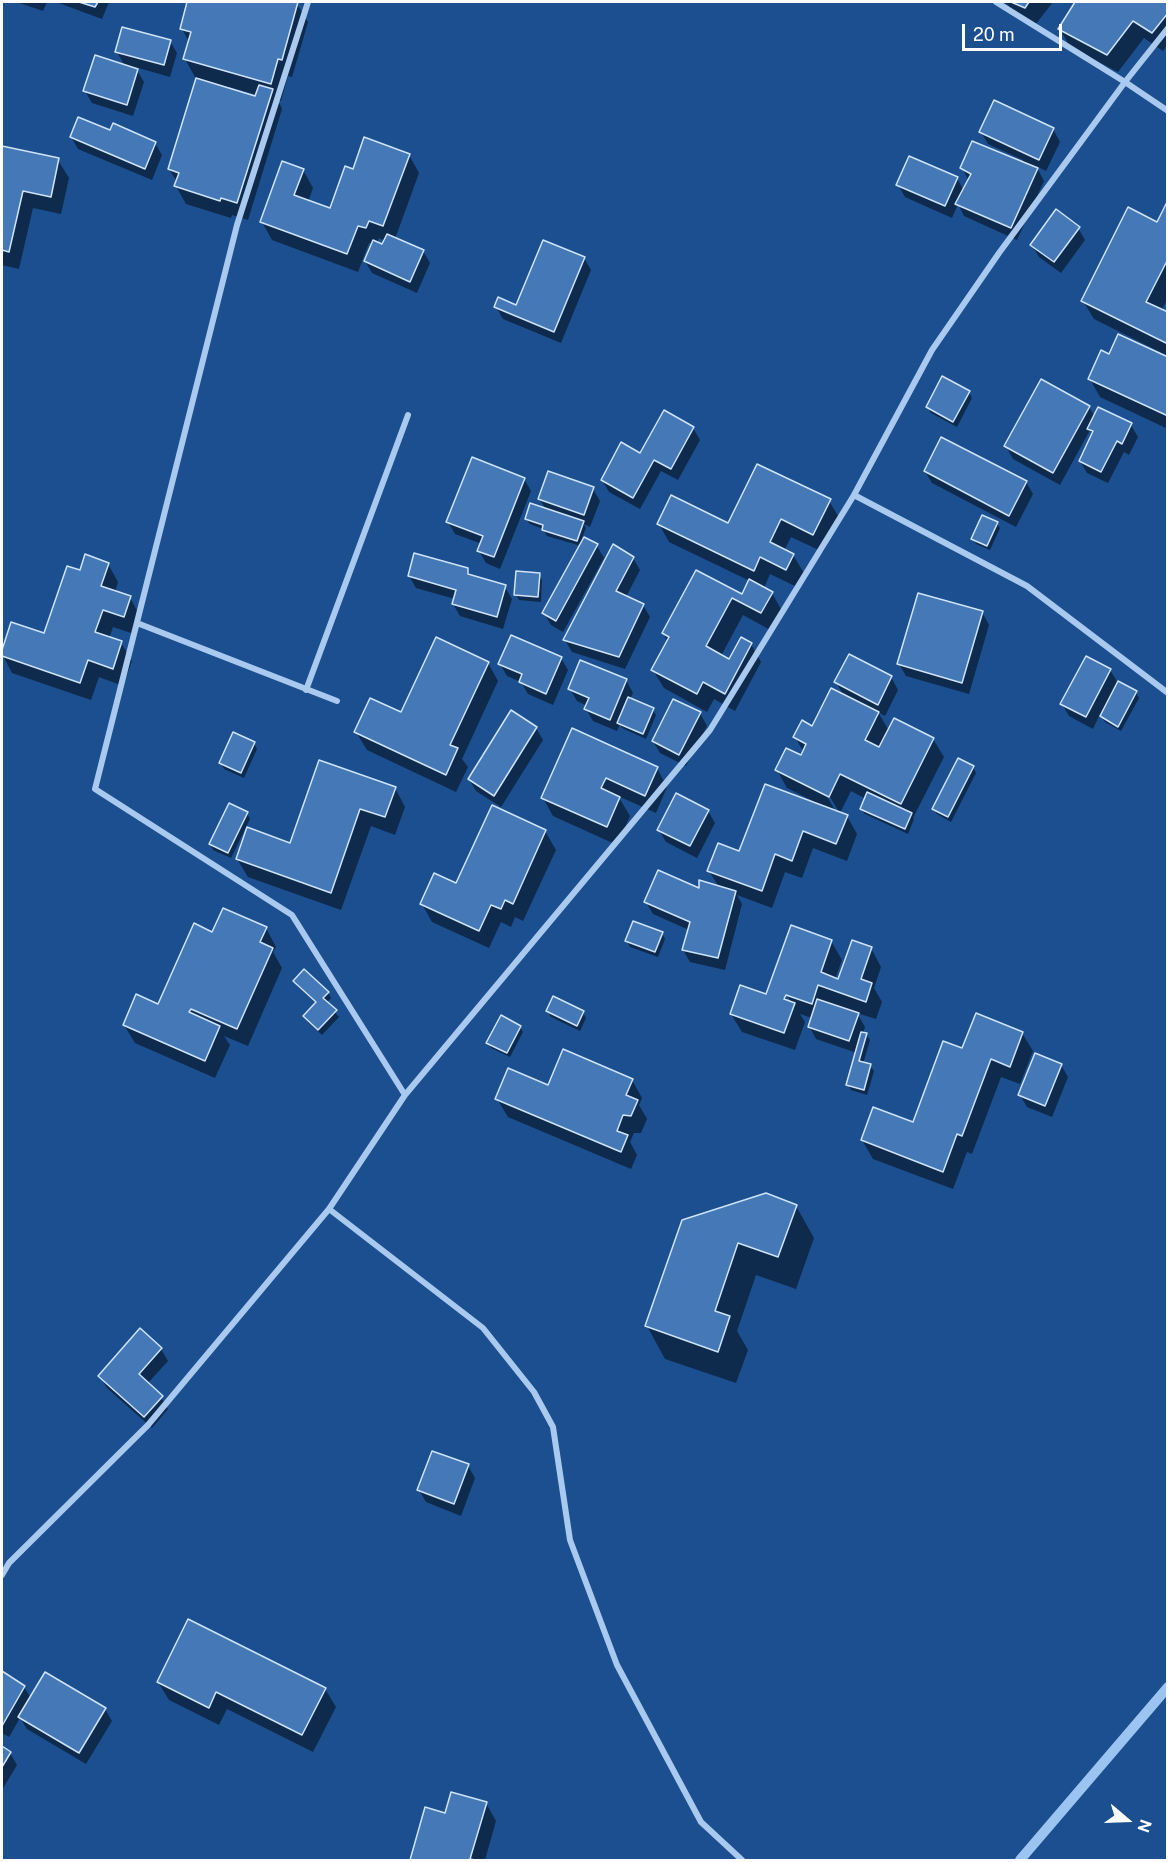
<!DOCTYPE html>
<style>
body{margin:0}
#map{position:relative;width:1169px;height:1862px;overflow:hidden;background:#1b4f8f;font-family:"Public Sans",sans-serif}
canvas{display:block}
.frame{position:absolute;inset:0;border:3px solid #fff;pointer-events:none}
.north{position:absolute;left:1097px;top:1790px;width:60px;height:60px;-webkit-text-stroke:4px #1b4f8f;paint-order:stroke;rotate:109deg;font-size:16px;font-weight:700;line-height:24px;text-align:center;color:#fff}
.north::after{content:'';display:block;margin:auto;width:21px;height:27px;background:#fff;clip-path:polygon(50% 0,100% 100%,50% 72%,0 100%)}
.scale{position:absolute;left:962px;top:24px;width:100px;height:27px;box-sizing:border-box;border:3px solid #fff;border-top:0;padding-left:8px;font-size:18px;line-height:21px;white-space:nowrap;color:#fff;-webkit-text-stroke:4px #1b4f8f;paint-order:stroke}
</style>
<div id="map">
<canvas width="1169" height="1862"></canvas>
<div class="frame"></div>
<div class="north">N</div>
<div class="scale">20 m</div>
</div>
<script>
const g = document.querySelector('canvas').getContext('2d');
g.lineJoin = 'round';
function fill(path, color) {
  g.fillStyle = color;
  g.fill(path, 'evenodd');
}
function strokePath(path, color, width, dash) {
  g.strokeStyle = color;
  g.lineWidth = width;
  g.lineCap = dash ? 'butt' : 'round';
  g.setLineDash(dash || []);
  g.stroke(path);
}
fill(new Path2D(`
 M17 2H47L43 11Z
 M56 2H109L102 19Z
 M189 2H289L297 4 308 22 292 77 288 76 281 101 278 100 282 109 248 220 232 215 231 218 186 204 176 186 177 182 169 169 198 78 195 77 185 59 189 42 182 29ZM229 87 257 95 256 98 228 89Z
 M1002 2H1053L1035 25 1014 15 1008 5Z
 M1077 2H1166L1168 3V44L1163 51 1144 38 1118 72 1070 47 1060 29Z
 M170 41 177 53 170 77 135 67 144 82 133 116 92 103 85 91 125 66 117 52Z
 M1053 129 1060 142 1046 171 1036 166 1044 181 1017 240 964 216 958 204 952 218 905 197 898 185 957 178 964 191 969 181 962 168 1022 163 1023 160 988 144 981 132Z
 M111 132 155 143 162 155 152 180 78 149 71 137Z
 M2 147 58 160 69 178 61 214 33 208 19 269 2 265Z
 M409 155 419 173 395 239 423 251 430 263 417 293 372 273 365 261 373 244 369 243 358 272 272 240 262 222 303 170 313 188 308 202 330 210 353 170ZM379 238 385 241 383 245 377 243Z
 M1168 204V298L1161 311 1168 314V356L1094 319 1083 301 1157 224Z
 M1078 228 1085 240 1061 273 1039 257 1032 245Z
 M584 258 591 270 561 343 503 319 496 307H517Z
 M1110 356 1168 359V429L1100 397 1090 379Z
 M969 392 972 398 957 427 931 413 927 407Z
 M1089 407 1095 417 1131 425 1138 437 1129 455 1124 452 1108 483 1087 473 1080 461 1093 436 1090 430 1060 485 1013 459 1006 446Z
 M693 428 700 440 678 480 661 471 640 509 609 492 602 480 641 455Z
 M925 471 1026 482 1033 494 1016 527 932 483Z
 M524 479 531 491 500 569 486 563 479 551 482 544 455 534 448 522Z
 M593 489 600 501 590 527 584 524 586 528 582 538 597 546 604 558 563 632 551 625 544 613 581 546 547 536 543 529 530 524 526 519 546 510 539 498Z
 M829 501 840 519 823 552 791 537 784 551 793 555 804 573 797 587 770 574 764 588 772 593 782 611 772 631 743 615 721 656 729 661 751 644 761 662 735 711 714 699 707 712 664 688 653 670 668 642 663 633 697 572 742 597 750 581 669 542 659 524 729 525Z
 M996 523 1000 528 990 550 976 544 973 538Z
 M633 558 640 570 626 597 643 605 650 617 625 669 572 652 565 640Z
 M108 564 118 582 115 592 130 598 140 616 134 634 113 627 109 638 121 643 132 661 123 686 99 677 91 700 12 673 2 654 12 624 45 635 81 572Z
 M467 569 471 576 505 587 512 599 503 629 460 616 453 604 455 599 416 588 409 576Z
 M539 575 542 580 541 602 519 600 516 595Z
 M982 612 989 625 969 694 906 676 899 664Z
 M561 658 568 670 553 705 528 694 521 682 507 676 500 664Z
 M488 663 498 681 462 759 468 767 456 792 367 750 356 732 402 714Z
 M1110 670 1118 683 1136 692 1139 698 1121 731 1105 722 1100 714 1093 729 1069 716 1062 704Z
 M891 677 898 690 885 716 878 712 889 731 933 739 944 757 913 818 914 819 908 834 865 814 861 809 866 799 851 791 840 813 847 816 857 834 847 861 813 848 802 878 785 872 772 908 737 895 742 904 725 970 690 962 683 950 689 930 653 914 646 902 719 887 709 871 740 853 812 803 813 801 787 788 777 770 802 757 804 753 795 737 813 728 844 696 836 682ZM826 790 839 812H836L824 791Z
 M626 680 633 693 630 699 653 710 656 715 646 739 622 728 620 724 617 731 593 721 586 709 587 706 577 701 570 689Z
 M700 713 707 726 686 766 660 753 653 741Z
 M536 728 543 740 501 807 476 791 469 779Z
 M573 730 657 768 667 787 656 813 618 796 630 816 617 845 553 816 543 798Z
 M254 743 257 749 244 778 224 769 221 763Z
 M973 767 976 773 951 822 937 814 933 809Z
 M395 788 405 807 395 835 371 826 341 910 248 877 237 859 291 845Z
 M708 811 715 823 697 858 666 842 659 830Z
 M247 813 250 819 231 858 213 850 210 844Z
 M545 831 556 850 523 921 515 917 511 927 501 922 489 948 432 922 422 904Z
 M266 928 276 947 273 952 282 968 248 1046 224 1036 230 1045 215 1078 135 1043 124 1025 158 1006 213 934Z
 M662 933 665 939 658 957 630 947 627 941Z
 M831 941 842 960 835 979 839 981 871 948 881 967 874 988 882 1002 876 1019 857 1013 865 1027 863 1033 866 1034 870 1040 863 1064 870 1066 874 1071 867 1095 851 1090 848 1085 857 1053 816 1039 809 1026 812 1018 800 1014 805 1022 795 1050 742 1032 731 1014 767 996ZM783 988 791 1002H788L781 989Z
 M295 981 328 993 331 998 326 1003 339 1017 322 1035 308 1022 305 1016 316 1003 298 987Z
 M547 1011 583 1012 586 1018 580 1031 551 1017Z
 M520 1027 523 1032 510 1057 491 1048 488 1043Z
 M1022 1033 1033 1051 1020 1084 1001 1077 972 1154 967 1152 953 1189 873 1159 862 1140 913 1124 963 1050Z
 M1061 1065 1068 1077 1052 1117 1027 1107 1020 1095Z
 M632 1080 642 1098 639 1105 647 1119 641 1133H634L630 1142 637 1155 631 1169 508 1117 497 1099 549 1087Z
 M796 1206 814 1238 796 1289 756 1275 737 1331 748 1350 736 1383 665 1359 647 1326 683 1221Z
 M161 1349 168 1361 147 1384 161 1397 168 1409 152 1428 107 1388 100 1376Z
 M468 1466 475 1478 461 1516 426 1502 419 1490Z
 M2 1673 24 1687 31 1698 105 1709 112 1721 86 1764 27 1729 20 1718 9 1737 2 1733Z
 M158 1682 325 1689 336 1707 313 1752 227 1709 219 1725 169 1700Z
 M2 1748 10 1753 17 1765 2 1790Z
 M486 1803 496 1821 485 1860H412L426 1809 446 1815Z`), '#0007');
strokePath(new Path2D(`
 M1020 1860 1168 1687`), '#9cc4f0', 10);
const building = new Path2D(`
 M79 2H98L95 7Z
 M187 2H298L282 60 278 59 271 84 183 59 191 32 180 29Z
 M1011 2H1029L1025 8Z
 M1075 2H1168V13L1152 33 1133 21 1107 55 1058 29Z
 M122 27 171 40 164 65 115 52Z
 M95 55 138 69 127 105 83 91Z
 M196 78 255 96 259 85 273 89 237 203 221 198 220 201 174 186 179 173 168 169Z
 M994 100 1054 128 1039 160 979 132Z
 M78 117 110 130 113 123 156 142 145 169 70 137Z
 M364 137 410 154 383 226 369 221 366 228 358 226 347 254 260 222 282 161 304 169 294 195 330 208 345 166 353 169Z
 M972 141 1038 168 1011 228 955 204 971 174 960 168Z
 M2 146 59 158 51 197 23 191 9 252 2 250Z
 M909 156 958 177 945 206 896 185Z
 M1168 200V259L1146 302 1168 312V344L1081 301 1128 207 1157 222Z
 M1056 209 1080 227 1054 262 1030 245Z
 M387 234 424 250 410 282 364 261 373 240 382 244Z
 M543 240 585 257 554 332 494 307 498 297 516 305Z
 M1118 334 1168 357V416L1088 379 1101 350 1109 354Z
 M942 376 970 391 953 422 926 407Z
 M1041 379 1090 406 1053 473 1004 446Z
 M1098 407 1132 423 1122 444 1117 441 1101 472 1079 461 1093 431 1087 429Z
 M664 410 694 427 671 469 654 460 633 498 601 480 621 442 640 453Z
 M941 437 1027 481 1009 516 924 471Z
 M472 457 525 478 494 557 477 551 483 536 446 522Z
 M757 464 831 499 813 535 781 519 770 542 794 554 786 570 760 557 754 571 657 524 671 495 728 523Z
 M548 471 594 487 584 515 538 499Z
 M530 503 584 521 577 541 542 530 543 525 525 519Z
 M982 515 998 522 987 546 971 539Z
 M584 537 598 544 556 621 542 613Z
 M613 544 634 557 616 591 644 604 619 657 563 640Z
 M414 553 468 568V574L506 585 497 617 452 604 456 590 408 576Z
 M85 554 109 563 101 586 131 596 124 617 103 610 95 632 122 641 113 669 88 660 80 683 2 656V650L11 622 44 633 67 566 80 570Z
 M696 570 742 594 749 579 773 592 761 613 732 598 706 646 729 659 741 637 752 643 725 694 703 682 697 694 651 670 669 637 662 633Z
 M516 571 540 573 538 597 514 595Z
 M918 593 983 611 962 683 897 664Z
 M511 635 562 657 546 694 519 682 522 674 498 664Z
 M436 637 489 662 450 745 458 748 446 775 354 732 370 698 401 712Z
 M849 654 892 676 878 705 834 682Z
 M1086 656 1111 669 1086 717 1060 704Z
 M580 660 627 679 610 720 584 709 589 698 568 689Z
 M1118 681 1137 691 1118 727 1100 716Z
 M831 688 879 712 865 740 879 747 894 718 934 738 901 804 840 774 829 797 775 770 786 748 801 755 806 744 793 737 802 720 812 726Z
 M628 697 654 708 643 734 617 723Z
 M673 699 701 712 679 755 652 741Z
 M511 710 537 727 494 796 468 779Z
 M572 728 658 767 645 796 606 778 601 788 620 797 607 827 541 798Z
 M233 732 255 742 241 773 219 763Z
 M958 758 974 766 948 817 932 809Z
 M319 760 396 787 385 817 360 809 331 893 236 859 247 827 290 843Z
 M765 784 848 815 836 844 803 831 792 861 775 854 762 891 707 871 718 843 739 851Z
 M867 792 912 813 905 829 860 809Z
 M676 793 709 810 690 846 657 830Z
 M229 803 248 812 228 853 209 844Z
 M492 805 546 830 513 904 505 900 501 909 491 905 479 931 420 904 434 873 456 883Z
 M658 870 699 888V880L736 891 718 958 682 950 690 922 644 902Z
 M223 908 267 927 260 942 273 948 237 1029 191 1009 189 1012 220 1026 205 1061 123 1025 136 994 158 1004 194 923 212 932Z
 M633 921 663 932 655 952 625 941Z
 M791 925 832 940 821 972 838 979 852 940 872 947 861 979 872 983 866 1002 818 985 812 1004 786 995 784 999 795 1003 784 1033 730 1014 740 985 766 994Z
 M304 969 329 992 323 998 337 1010 318 1030 303 1016 316 1002 293 981Z
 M553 996 584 1011 577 1026 546 1011Z
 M817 999 859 1013 849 1041 808 1027Z
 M976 1013 1023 1032 1010 1067 991 1059 962 1136 957 1134 943 1172 861 1140 873 1107 913 1122 943 1041 962 1048Z
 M501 1015 521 1026 507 1053 486 1043Z
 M861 1032 867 1033 859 1061 871 1064 864 1090 846 1085Z
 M563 1049 633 1079 626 1095 638 1100 631 1116 623 1115 617 1131 628 1135 621 1152 495 1099 508 1068 548 1085Z
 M1035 1053 1062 1064 1045 1106 1018 1095Z
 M766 1193 797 1205 778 1257 738 1243 715 1311 730 1316 718 1352 645 1326 682 1220Z
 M140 1328 162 1348 139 1374 163 1396 144 1417 98 1376Z
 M432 1451 469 1464 454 1504 417 1490Z
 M188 1619 326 1688 302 1735 216 1692 209 1708 157 1682Z
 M2 1671 25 1686 2 1726Z
 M45 1672 106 1708 79 1753 18 1717Z
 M2 1746 11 1752 2 1767Z
 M451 1792 487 1802 470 1859 475 1860H410L425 1807 445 1813Z`);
fill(building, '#4478b7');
strokePath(building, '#cfe3fa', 1.5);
strokePath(new Path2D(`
 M308 2 237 225 95 789 292 915 405 1095
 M996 2 1125 82 1168 111
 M854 495 1027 586 1168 693
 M137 623 337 701
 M306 690 408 415
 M329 1209 483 1328 534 1392 553 1427 570 1540 617 1665 701 1822 742 1860
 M2 1575 9 1563 148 1425 329 1209 405 1095 710 730 854 495 932 350 999 253 1125 82 1168 28`), '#a9c9ee', 6);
</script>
